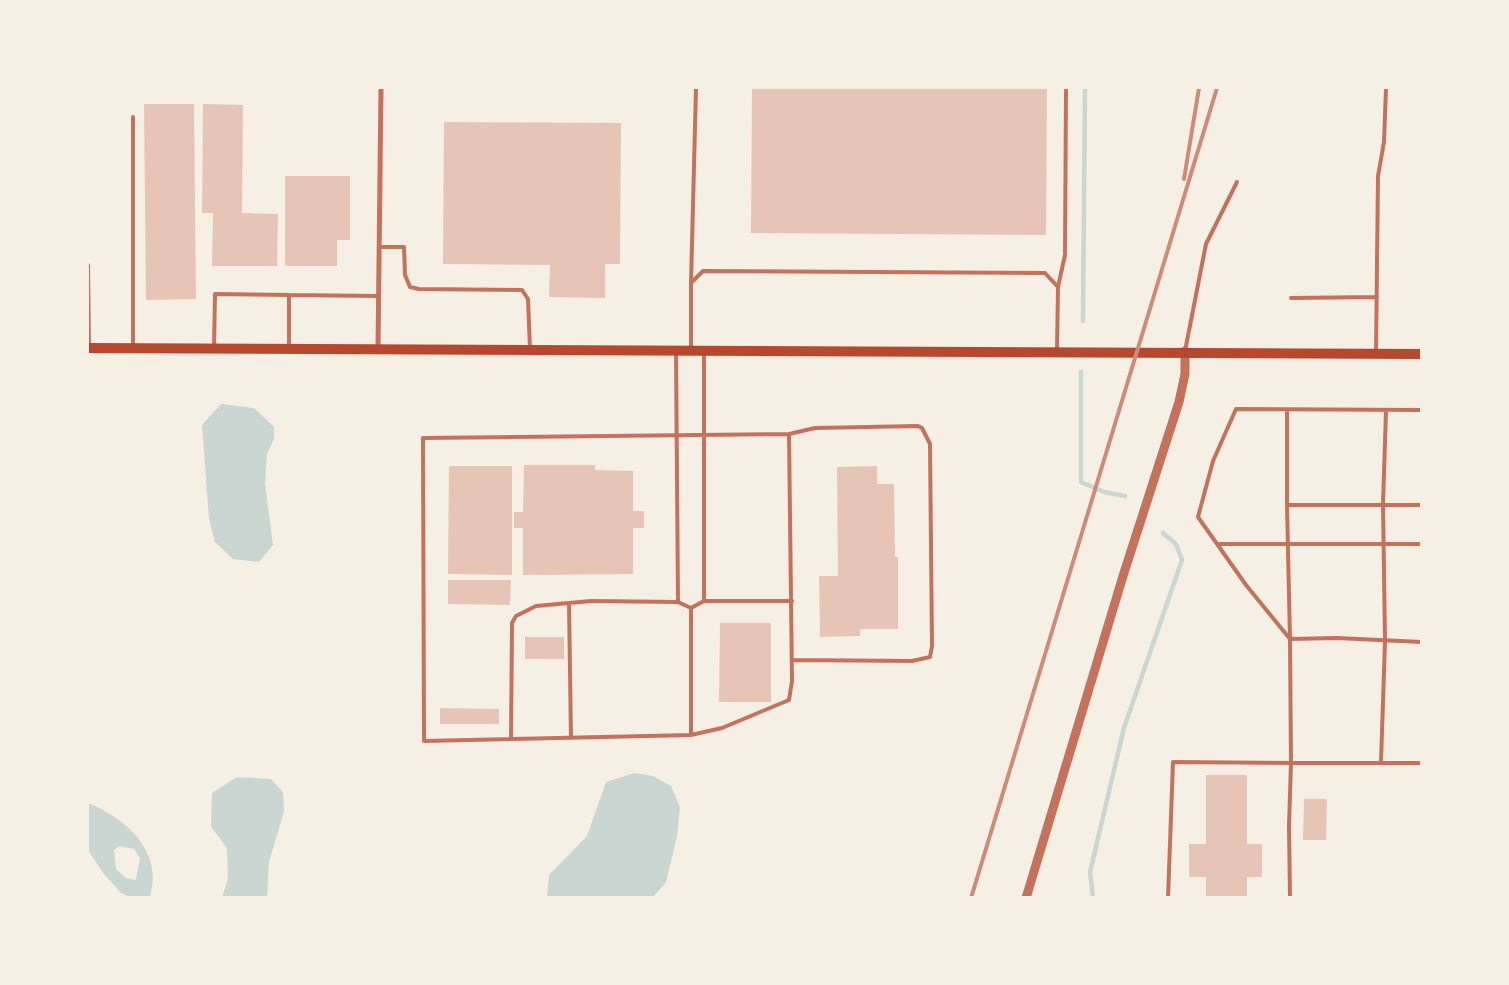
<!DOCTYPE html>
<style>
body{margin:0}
#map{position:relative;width:1509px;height:985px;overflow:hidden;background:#f6efe4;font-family:Poppins,sans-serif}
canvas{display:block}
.frame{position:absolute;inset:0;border:89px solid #f6efe4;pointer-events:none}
</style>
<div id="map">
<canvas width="1509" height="985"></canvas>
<div class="frame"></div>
</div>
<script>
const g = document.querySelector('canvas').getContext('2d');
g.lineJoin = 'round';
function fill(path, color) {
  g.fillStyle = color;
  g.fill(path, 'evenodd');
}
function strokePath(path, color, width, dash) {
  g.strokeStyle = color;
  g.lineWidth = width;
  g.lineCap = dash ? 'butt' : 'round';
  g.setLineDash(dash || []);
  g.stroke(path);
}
fill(new Path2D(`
 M221 404 254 408 274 427V439L267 454 265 483 273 545 259 562 233 559 215 542 209 519 202 425Z
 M634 773 653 776 671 786 680 807 677 836 666 882 653 897H547L549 875 587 836 606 782Z
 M237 777 271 779 283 792 284 811 269 862 267 897H222L228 879 227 848 211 827 212 793Z
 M88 803C126 818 164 852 150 897H130L121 893 103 873 88 850ZM119 846 134 849 140 858 136 880 126 878 116 869 114 850Z`), '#c9d6d2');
strokePath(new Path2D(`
 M1083 321 1085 88
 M1081 372V482L1104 492 1125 496
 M1093 898 1090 872 1124 728 1182 560 1176 544 1163 533`), '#c9d6d2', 4.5);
fill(new Path2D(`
 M752 88H1047L1046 235 751 233Z
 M144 104H194L196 299 146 300Z
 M203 104 243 105 242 213 278 214 277 266H212L213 213H202Z
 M444 122 621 123 620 264H605V298L549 297 550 265 443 264Z
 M285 176H350V240H337V266H285Z
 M524 465H595V470L633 471V511H644V528H633V574L523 575V528H514V512H523Z
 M449 466H512V575L448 574Z
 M877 466V484H894L895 557H898V629H860V636L820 637 819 576H838L837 467Z
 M448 580H511L510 605 448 604Z
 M720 623H771V702H719Z
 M525 637H564V659H525Z
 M440 708 499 709V724H440Z
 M1206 775H1247V844H1262V877H1247V898H1206V877H1189V844H1206Z
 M1304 799H1327L1326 840H1303Z`), '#e6c5b7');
strokePath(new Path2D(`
 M379 247H404L405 275 410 287 419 289 522 290 528 299 530 349
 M88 265 89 348
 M691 283 696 88
 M1058 287 1065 255 1066 88
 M289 295 379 296
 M1291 298 1377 297
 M133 348V117
 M214 348 215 294 289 295V349
 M691 349V283L703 271 1045 273 1058 287 1057 350
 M704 351V601
 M1185 351 1206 244 1237 182
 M676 352 678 602
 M1376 353 1378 176 1384 142 1386 88
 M1287 410V505
 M1422 410 1236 409 1213 461 1198 517 1246 585 1290 639 1291 763H1422
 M789 434 792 681 789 700 722 728 691 735 424 741 423 438 789 434 815 428 918 426 922 428 930 444 932 646 930 657 912 661 792 660
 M1422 505H1287L1290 639 1337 638 1422 642
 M1217 544H1422
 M569 603 571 738
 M691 608V735
 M511 739 512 623 516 616 536 606 591 601 678 602 691 608 704 601H792
 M1381 762 1385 641 1383 504 1386 411
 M1168 898 1173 762 1291 763 1289 826 1290 898`), '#c5725c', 4);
strokePath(new Path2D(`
 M378 349 381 88`), '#c5725c', 5);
strokePath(new Path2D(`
 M1026 898 1123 576 1179 402 1185 374V351`), '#c5725c', 9);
strokePath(new Path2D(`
 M88 348 1422 354`), '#b5482f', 10);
strokePath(new Path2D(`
 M1184 179 1199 88
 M971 898 1217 88`), '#cf8b77', 4);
</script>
